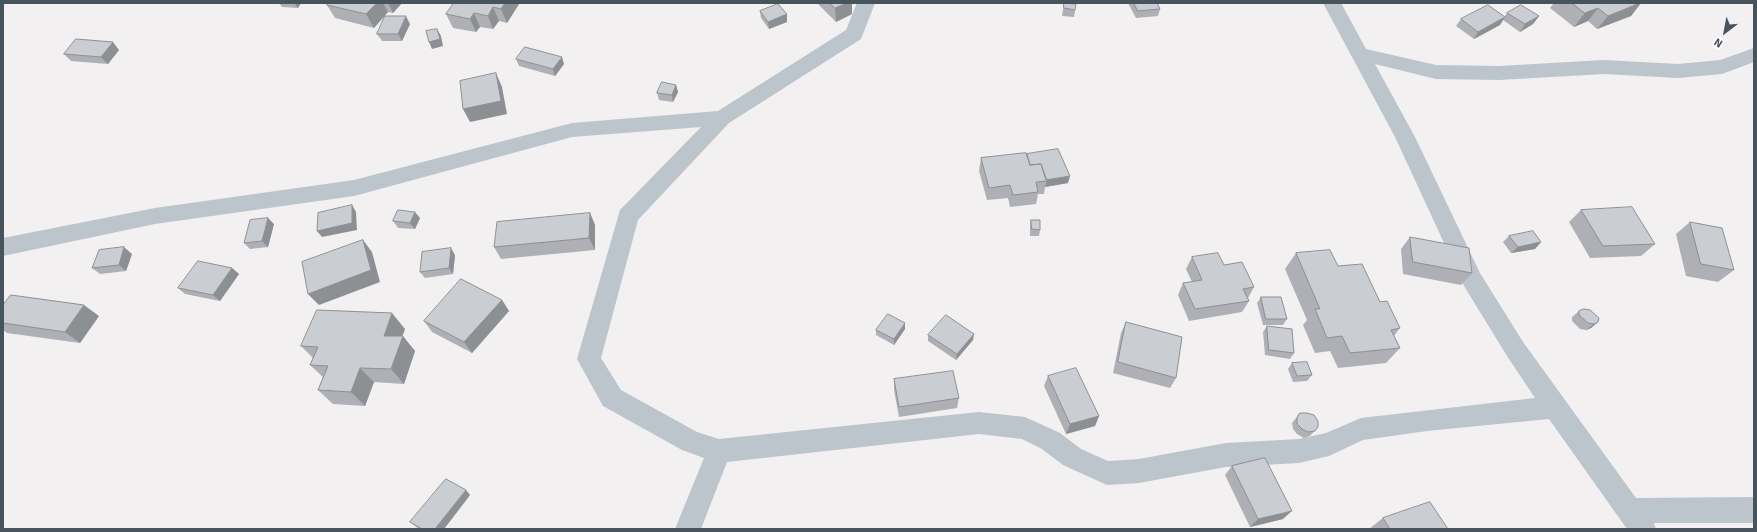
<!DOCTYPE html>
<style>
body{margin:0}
#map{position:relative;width:1757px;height:532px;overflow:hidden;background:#f2f0f0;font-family:Signika,sans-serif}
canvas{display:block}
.frame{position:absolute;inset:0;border:4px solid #48545c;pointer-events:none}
.north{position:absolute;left:1705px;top:12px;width:40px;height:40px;-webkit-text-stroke:3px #fff;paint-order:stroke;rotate:212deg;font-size:11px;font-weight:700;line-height:16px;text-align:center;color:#48545c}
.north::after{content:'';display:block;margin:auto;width:14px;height:18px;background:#48545c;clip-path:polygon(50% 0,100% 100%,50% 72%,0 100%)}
</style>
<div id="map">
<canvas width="1757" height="532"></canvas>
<div class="frame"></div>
<div class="north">N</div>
</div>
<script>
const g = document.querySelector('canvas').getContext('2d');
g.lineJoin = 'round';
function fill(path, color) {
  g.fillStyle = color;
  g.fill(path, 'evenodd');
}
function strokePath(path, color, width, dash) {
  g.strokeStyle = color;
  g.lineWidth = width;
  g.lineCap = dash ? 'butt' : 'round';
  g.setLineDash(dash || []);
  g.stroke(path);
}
fill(new Path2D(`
 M857 3H875L861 39 729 123 638 220 601 358 621 390 697 432 719 439 979 412 1025 417 1060 433 1081 449 1108 461 1139 459 1226 443 1299 439 1326 433 1361 418 1535 398 1507 356 1464 286 1395 137 1323 3H1341L1366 49 1436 65 1499 66 1604 60 1678 64 1720 60 1754 48V62L1722 74 1678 78 1604 74 1499 80 1436 79 1375 64 1415 137 1480 273 1523 342 1636 498 1754 497V523H1654L1656 529H1627L1549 419 1427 431 1363 440 1329 456 1299 463 1226 467 1139 483 1107 485 1063 465 1042 449 1022 439 979 434 727 462 701 529H675L704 458 682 450 603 406 577 359 620 210 701 127 572 137 354 196 155 224 3 256V238L155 208 354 180 572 123 718 111 846 30Z`), '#bcc5cc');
fill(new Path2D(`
 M279 3H301L298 8 282 7Z
 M328 3H402L393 13 388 12 374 28 335 18 327 5Z
 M454 3H518L519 4 507 23 499 21 493 29 480 27 476 32 453 28 446 14Z
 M817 3H852V14L836 22Z
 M1064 3 1075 10 1074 17 1062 16Z
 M1128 3H1157L1160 9 1158 16 1136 18Z
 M1554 3H1641L1631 16 1597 29 1588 21 1574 27 1550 8Z
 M760 11 787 14V22L769 29 761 18Z
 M1507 13 1539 16 1533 24 1520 32 1503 20 1500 25 1474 39 1456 26 1461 19 1504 17Z
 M410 24 402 41H382L377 34Z
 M119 50 108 64 71 61 64 54Z
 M516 59 564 64 555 76 519 66Z
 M676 85 678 92 673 102 659 100 657 93Z
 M1027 154 1068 183 1045 187 1044 194H1038L1036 204 1010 207 1008 198 987 200 979 171 981 158Z
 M1581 210 1655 244 1641 256 1590 258 1569 222Z
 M590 213 595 225V250L501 259 494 247Z
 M420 218 415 229 398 228 393 221Z
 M1031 220 1040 230 1039 236H1030V226Z
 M1690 222 1734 270 1718 282 1686 276 1676 234Z
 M274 224 268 247 250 249 244 243Z
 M1509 236 1541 242 1535 249 1511 253 1503 242Z
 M1410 237 1472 273 1461 285 1403 274 1401 249Z
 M1296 253 1338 266 1380 302 1400 328 1394 336 1400 348 1386 363 1338 368 1330 351 1315 353 1303 325 1307 320 1285 269Z
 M132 254 126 271 100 274 92 268Z
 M455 255 453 274 425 278 420 272Z
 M1192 257 1224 265 1254 287 1248 298 1249 301 1242 312 1189 321 1178 295 1183 283 1192 282 1186 269Z
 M232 268 239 274 220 301 185 294 178 288Z
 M1261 297 1287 319 1283 325H1263L1257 303Z
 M502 300 509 311 472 353 432 332 424 321Z
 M3 305 99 316 80 343 7 333 3 330Z
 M1579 311 1598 322 1591 328 1586 330 1580 329 1572 321V317Z
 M1126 322 1176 378 1170 388 1113 373 1121 333Z
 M1267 326 1294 353 1290 359 1265 355 1263 332Z
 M405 329 402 336 415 351 404 384 374 382 365 406 333 404 318 390 323 377 310 365 313 358 301 346Z
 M905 329 894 345 876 335V330Z
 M928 335 973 340 956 360 928 341Z
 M1292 363 1312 375 1307 381 1293 382 1288 369Z
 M1048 376 1099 416 1095 426 1066 434 1044 386Z
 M894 379 959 398 957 408 899 417 894 390Z
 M1300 413 1318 427 1310 436 1304 438 1297 434 1293 429 1292 423Z
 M1232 466 1283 519 1250 527 1225 475Z
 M470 495 444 529H419L410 522Z
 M1383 518 1448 529H1369Z`), '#aeb0b5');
fill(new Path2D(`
 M294 3H301L298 8Z
 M377 3H383L388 12 374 28 366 14Z
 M388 3H402L393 13Z
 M505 3H518L519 4 507 23 501 9Z
 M847 3H852V14L836 22 835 8Z
 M1640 3H1641L1631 16 1597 29 1608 16Z
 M493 7 499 21 493 29 488 16Z
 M1598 8 1588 21 1574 27 1585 13Z
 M474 13 480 27 476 32 470 19Z
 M787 14V22L769 29 768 22Z
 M406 16 410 24 402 41 398 34Z
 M1539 16 1533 24 1520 32 1525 24Z
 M1505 17 1500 25 1474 39 1478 32Z
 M437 29 441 36 443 46 432 49 429 42Z
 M113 42 119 50 108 64 101 57Z
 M562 57 564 64 555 76 553 69Z
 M496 73 502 87 507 114 470 122 463 109Z
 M676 85 678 92 673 102 672 95Z
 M1070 176 1068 183 1045 187 1047 181 1045 180Z
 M352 205 356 212 357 230 322 237 317 231Z
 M415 212 420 218 415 229 410 223Z
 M590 213 595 225V250L589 238Z
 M268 218 274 224 268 247 262 241Z
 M363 240 372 252 380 282 319 305 308 294Z
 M1541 242 1535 249 1511 253 1518 247Z
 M124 247 132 254 126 271 119 265Z
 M451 248 455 255 453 274 449 268Z
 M232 268 239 274 220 301 213 295Z
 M502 300 509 311 472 353 464 342Z
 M84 305 99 316 80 343 65 332Z
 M392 313 405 329 397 351 384 336Z
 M1598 322 1591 328 1586 330 1594 324Z
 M905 323V329L894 345V339Z
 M974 334 973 340 956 360 957 354Z
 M403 336 415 351 404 384 391 369Z
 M360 368 374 382 365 406 351 392Z
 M1099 416 1095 426 1066 434 1070 424Z
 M466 490 470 495 444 529H435Z
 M1292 511 1283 519 1250 527 1258 519Z`), '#8d9093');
const building = new Path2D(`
 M328 3H377L366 14 327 5Z
 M454 3H505L501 9 493 7 488 16 474 13 470 19 446 14Z
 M830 3H847L835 8Z
 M1064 3 1076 4 1075 10 1064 8Z
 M1134 3H1157L1160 9 1138 11Z
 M1572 3H1640L1608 16 1598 8 1585 13Z
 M778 4 787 14 768 22 760 11Z
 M1488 5 1505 17 1478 32 1461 19Z
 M1521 5 1539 16 1525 24 1507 13Z
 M385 16H406L398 34H377Z
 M437 29 440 39 429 42 426 31Z
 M76 39 113 42 101 57 64 54Z
 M525 47 562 57 553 69 516 59Z
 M496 73 501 101 463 109 460 81Z
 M662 82 676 85 672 95 657 93Z
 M1058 149 1070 176 1046 180 1041 164 1030 165 1027 154Z
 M1026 153 1030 165 1041 164 1047 181 1036 182 1038 192 1013 195 1010 185 989 188 981 158Z
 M352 205V223L317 231 318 213Z
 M1632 207 1655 244 1603 246 1581 210Z
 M398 210 415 212 410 223 393 221Z
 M590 213 589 238 494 247 497 222Z
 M268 218 262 241 244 243 250 220Z
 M1031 220H1040V230L1032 229Z
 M1690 222 1722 228 1734 270 1701 264Z
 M1533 231 1541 242 1518 247 1509 236Z
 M1410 237 1469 248 1472 273 1413 262Z
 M363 240 371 270 308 294 302 262Z
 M124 247 119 265 92 268 99 250Z
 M451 248 449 268 420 272 422 252Z
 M1330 250 1338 266 1362 264 1380 302 1387 301 1400 328 1391 330 1400 348 1350 353 1342 336 1327 338 1315 309H1320L1296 253Z
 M1218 253 1224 265 1242 262 1254 287 1243 289 1249 301 1195 309 1183 283 1202 280 1192 257Z
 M198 261 232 268 213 295 178 288Z
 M461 279 502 300 464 342 424 321Z
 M11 295 84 305 65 332 3 323V305Z
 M1261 297H1281L1287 319H1266Z
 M1584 309 1590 310 1599 318 1598 322 1594 324 1588 323 1579 315V311Z
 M317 310 392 313 384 336H403L391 369 360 368 351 392 318 390 328 366 310 365 318 347 301 346Z
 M888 314 905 323 894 339 876 330Z
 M946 315 974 334 957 354 928 335Z
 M1126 322 1182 337 1176 378 1118 362Z
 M1267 326 1292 329 1294 353 1269 350Z
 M1307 362 1312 375 1297 376 1292 363Z
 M1076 368 1099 416 1070 424 1048 376Z
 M953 371 959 398 899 407 894 379Z
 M1300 413H1307L1314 415 1318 421V427L1315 431 1308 432 1302 429 1297 424V418Z
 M1265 458 1292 511 1258 519 1232 466Z
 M446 479 466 490 435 529H422L410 522Z
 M1430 502 1448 529H1390L1383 518Z`);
fill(building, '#cacdd2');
strokePath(building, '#8d9093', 1);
</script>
